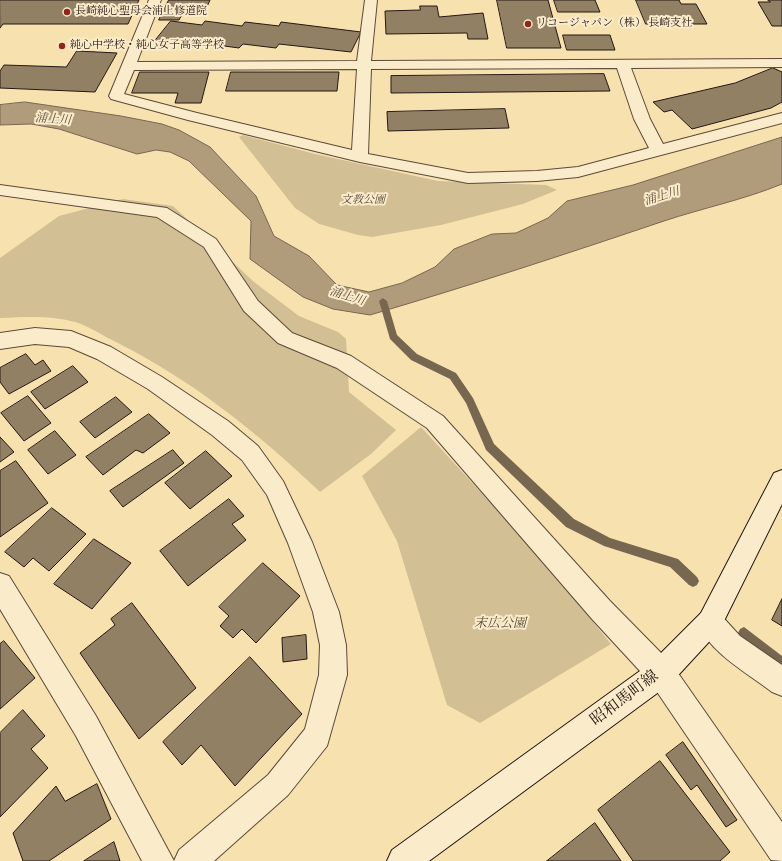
<!DOCTYPE html>
<meta charset="utf-8">
<style>
body{margin:0}
canvas{display:block;background:#f7e1af}
</style>
<canvas width="782" height="861"></canvas>
<script>
const g = document.querySelector('canvas').getContext('2d');
g.lineJoin = 'round';
function fill(path, color) {
  g.fillStyle = color;
  g.fill(path, 'evenodd');
}
function strokePath(path, color, width, dash) {
  g.strokeStyle = color;
  g.lineWidth = width;
  g.lineCap = dash ? 'butt' : 'round';
  g.setLineDash(dash || []);
  g.stroke(path);
}
function drawText(font, color, halo, rows, align = 'center') {
  g.font = font + ' "IM FELL Double Pica","Noto Serif JP",serif';
  g.lineWidth = 4;
  g.setLineDash([]);
  g.textBaseline = 'middle';
  g.strokeStyle = halo;
  g.fillStyle = color;
  for (const [text, x, y, turn = 0] of rows) {
    g.save();
    g.translate(x, y);
    g.rotate((+turn || 0) * Math.PI / 180);
    g.textAlign = isNaN(turn) ? turn : align;
    if (halo) g.strokeText(text, 0, 0);
    g.fillText(text, 0, 0);
    g.restore();
  }
}
fill(new Path2D(`
 M243 135 315 154 438 181 546 185 557 190 523 204 441 225 372 237 358 235 319 224 295 208 239 137Z
 M123 199 173 206 254 282 299 316 338 332 346 339 349 392 396 430 371 454 320 492C258 433 192 380 116 342 103 336 89 326 75 322 48 315 28 317 0 318V258L59 216Z
 M421 427 543 560 611 644 480 723 447 705 397 541 362 476Z`), '#d3bf94');
const water = new Path2D(`
 M25 102 121 116 162 124 179 130 210 147 256 196 274 236 309 256 337 285 369 292 402 283 435 267 454 249 492 234 516 233 548 218 567 201 633 185 782 137V184C743 200 703 208 664 221 566 254 469 286 370 315L333 309 303 297 250 259 251 221 189 161 170 152 156 150 137 154 59 129 31 124 0 125V105Z`);
fill(water, '#b09c7a');
strokePath(water, '#786750', 1);
fill(new Path2D(`
 M383 298 387 301 397 335 417 354 456 373 473 398 494 444 574 519 610 538 678 559 697 577 699 581 697 585 693 587 689 585 670 567 604 546 566 527 486 450 466 403 450 379 411 360 390 339 379 301Z
 M744 627 782 656V669C769 664 743 646 738 633L740 629Z`), '#786750');
const building = new Path2D(`
 M0 0H139L128 24H3L0 28Z
 M169 0H210L206 9H185L179 20H159Z
 M497 0H548L561 48H507Z
 M554 0H595L600 12H558Z
 M636 0H679L681 4H696L707 24H646Z
 M768 0H782V26H772L758 2H770Z
 M420 6H437L439 17 483 13 488 39H468L467 33 386 34 385 11 420 10Z
 M171 21 202 25 205 21 242 26 245 22 279 26 281 22 361 32 351 52 279 44 276 48 243 44 239 48 202 43 199 48 154 42Z
 M563 35H610L615 50H567Z
 M77 51 117 53 95 92 0 88V71L4 65 66 67Z
 M773 68 782 72V102L771 108 692 129 672 110 664 112 653 102 735 83Z
 M140 72H209L201 103H175L178 93H132Z
 M231 72H339L337 91H226Z
 M604 74 610 91 391 93V76Z
 M505 109 509 128 388 131 387 112Z
 M26 354 35 365 43 360 51 371 9 394 0 382V368Z
 M73 366 88 382 45 409 31 392Z
 M28 396 51 423 24 441 1 413Z
 M116 397 132 412 95 438 80 422Z
 M149 414 170 433 143 453 136 450 103 475 86 457Z
 M55 431 76 455 48 474 28 450Z
 M0 437 14 452 0 462Z
 M173 450 184 463 123 507 110 491Z
 M206 451 232 476 190 509 165 483Z
 M16 461 48 503 0 537V471Z
 M229 499 244 516 232 524 246 540 188 586 160 551Z
 M52 508 86 534 49 571 33 558 24 567 5 552Z
 M94 539 131 563 92 609 54 584Z
 M263 563 300 596 256 643 242 629 233 638 220 626 229 616 219 607Z
 M782 599V626L772 620Z
 M132 603 196 688 139 739 80 653 115 625 111 619Z
 M306 635 307 659 283 662 282 638Z
 M4 641 35 678 0 709V644Z
 M250 657 302 714 235 786 201 745 182 765 163 742Z
 M23 710 45 736 31 749 48 768 0 817V733Z
 M683 742 737 820 726 827 697 785 691 790 666 755Z
 M660 761 730 852 720 861H633L598 810Z
 M97 784 111 819 49 861H23L13 833 56 786 65 801Z
 M595 823 621 861H547Z
 M114 842 120 861H84Z`);
fill(building, '#928064');
strokePath(building, '#251712', 1);
const street = new Path2D(`
 M149 0H161L137 62 357 61 365 0H377L371 61 782 59V67L631 68 650 119 663 144 782 113V123L578 177 537 181 468 183 360 162 188 120 111 99 109 96ZM617 68 634 119 649 148 578 167 537 171 468 173 368 154 371 69ZM357 69 352 150 197 113 124 94 134 70Z
 M0 185 167 208 216 239 258 301 292 333 351 356 443 416 610 601 671 663 782 822V861L771 860 651 683 592 619 427 428 337 368 278 343 244 311 204 247 157 217 0 195Z
 M35 328 71 331 111 347 162 377 228 421 258 446 283 481 312 542 339 612 346 645 347 675 327 746 288 795 214 861H142L76 736 0 609V573L9 576 96 716 174 861 179 850 268 775 305 729 319 675 320 645 313 612 288 543 267 495 242 460 212 435 148 389 97 359 69 347 35 344 0 349V333Z
 M710 609 719 613 740 636 782 665V696L772 692C746 672 710 653 697 622L701 613Z`);
const secondary = new Path2D(`
 M782 470V504L719 631 671 683 429 861H387L392 850 651 663 701 613 774 473Z`);
strokePath(street, '#5a4a39', 2);
strokePath(secondary, '#251712', 2);
fill(street, '#faeccb');
fill(secondary, '#faeccb');
for (const [x, y, r, color] of [
 [67,12,4,"#8f2418"],
 [528,24,4,"#8f2418"],
 [62,46,4,"#8f2418"]
]) {
  const dot = new Path2D();
  dot.arc(x, y, r, 0, 2 * Math.PI);
  g.fillStyle = color;
  g.fill(dot);
  strokePath(dot, '#faeccb', 1.5);
}
drawText('11px', '#251712', '#faeccb', [
 ["長崎純心聖母会浦上修道院",75,12],
 ["リコージャパン（株） 長崎支社",536,24],
 ["純心中学校・純心女子高等学校",70,46]
], 'left');
drawText('italic 11px', '#594939', '#faeccb', [
 ["文教公園",363,201]
]);
drawText('italic 12px', '#5d4c3c', '#faeccb', [
 ["浦上川",53,120,4],
 ["浦上川",662,197,-17],
 ["浦上川",347,297,17]
]);
drawText('italic 13px', '#594939', '#faeccb', [
 ["末広公園",500,624]
]);
drawText('16px', '#251712', '#faeccb', [
 ["昭和馬町線",625,699,-37]
]);
</script>
